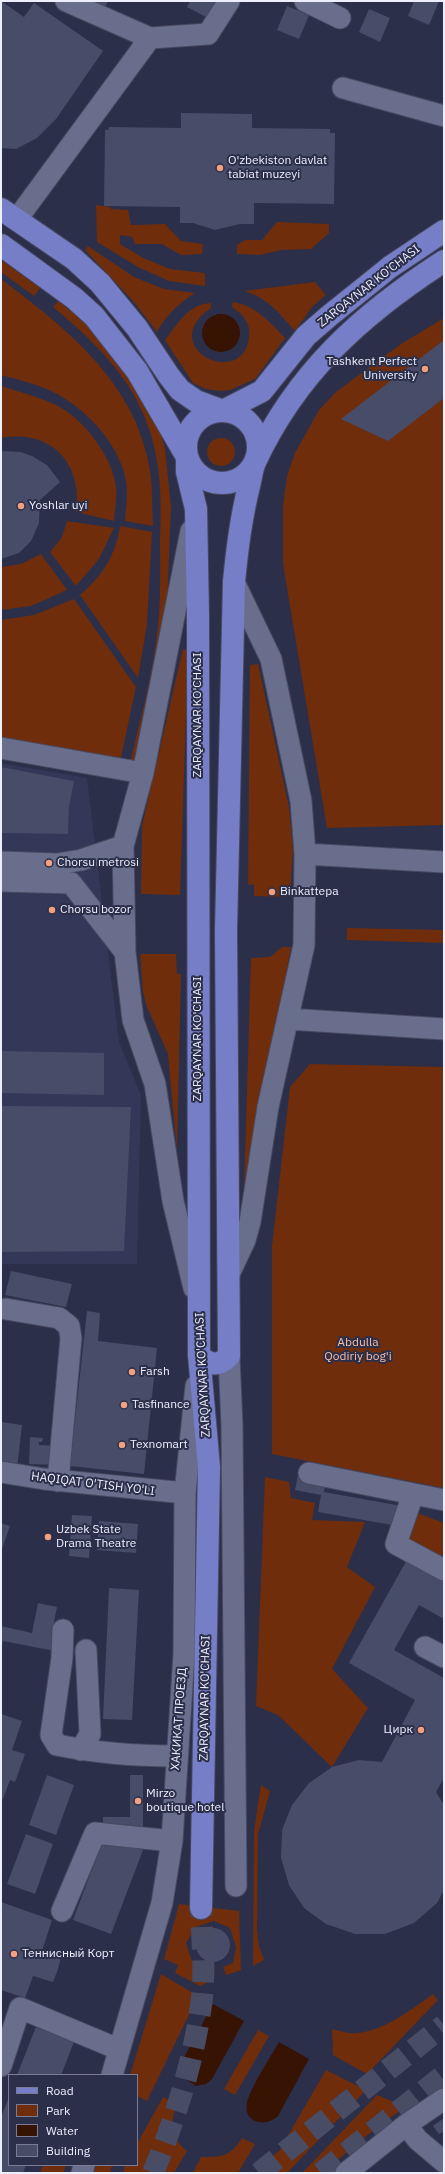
<!DOCTYPE html>
<meta charset="utf-8">
<style>
body{margin:0}
#map{position:relative;width:445px;height:2174px;overflow:hidden;background:#2b2f4a;font-family:"IBM Plex Sans",sans-serif}
canvas{display:block}
.frame{position:absolute;inset:0;border:2px solid #edeffe;pointer-events:none}
.legend{position:absolute;left:8px;top:2074px;width:130px;height:92px;box-sizing:border-box;background:#2b2f4a;border:1px solid #797c92;margin:0;padding:5px 7px;list-style:none;font-size:12px;color:#edeffe}
.legend li{display:flex;align-items:center;gap:8px;height:20px}
.legend b{width:20px;border:1px solid #797c92}
</style>
<div id="map">
<canvas width="445" height="2174"></canvas>
<div class="frame"></div>
<ul class="legend">
<li><b style="height:5px;background:#777ec8"></b>Road</li>
<li><b style="height:11px;background:#6f2d0c"></b>Park</li>
<li><b style="height:11px;background:#371303"></b>Water</li>
<li><b style="height:11px;background:#474c69"></b>Building</li>
</ul>
</div>
<script>
const g = document.querySelector('canvas').getContext('2d');
g.lineJoin = 'round';
function fill(path, color) {
  g.fillStyle = color;
  g.fill(path, 'evenodd');
}
function strokePath(path, color, width, dash) {
  g.strokeStyle = color;
  g.lineWidth = width;
  g.lineCap = dash ? 'butt' : 'round';
  g.setLineDash(dash || []);
  g.stroke(path);
}
function drawText(font, color, halo, rows, align = 'center') {
  g.font = font + ' "IBM Plex Sans",sans-serif';
  g.lineWidth = 4;
  g.setLineDash([]);
  g.textBaseline = 'middle';
  g.strokeStyle = halo;
  g.fillStyle = color;
  for (const [text, x, y, turn = 0] of rows) {
    g.save();
    g.translate(x, y);
    g.rotate((+turn || 0) * Math.PI / 180);
    g.textAlign = isNaN(turn) ? turn : align;
    if (halo) g.strokeText(text, 0, 0);
    g.fillText(text, 0, 0);
    g.restore();
  }
}
fill(new Path2D(`
 M1 763 87 778 119 1042 141 1095 137 1264H1Z`), '#333758');
fill(new Path2D(`
 M96 205 110 207 111 209 128 210 131 225 165 224 181 241 203 244 202 254 181 255 162 244H135L132 237 120 235V244L143 258 170 269 205 273V286L169 281 138 267 97 242Z
 M277 222 329 224V233L311 249 281 250 260 255 237 254V245L245 240H262Z
 M88 246 134 277 164 289 195 293C178 304 167 314 157 332L134 302 85 250Z
 M1 260 40 288 34 296 1 272Z
 M1 279C62 325 129 377 147 456 153 479 152 502 153 526L125 521C126 508 128 494 126 481 120 446 89 412 59 395 41 385 20 380 1 375Z
 M315 282 326 295 312 307 295 331C278 312 268 298 244 291Z
 M58 301 89 326 117 357 160 431 165 449 171 507 167 605 136 765 130 764C140 718 154 672 158 625 161 597 160 568 160 540 162 494 161 450 140 407 121 367 87 335 53 307Z
 M233 302C256 306 269 321 285 338L255 379 230 390 220 391 206 389 193 383 165 340C178 324 188 304 211 303V308C154 347 243 391 249 337 251 323 243 314 232 307Z
 M444 318V825L327 828 283 564V506L287 476 295 453 319 410 336 392 401 344Z
 M1 386C20 392 39 397 56 405 83 418 113 457 116 487 117 498 115 510 114 521L76 512C83 463 51 429 1 438Z
 M207 452a14 14 0 1 1 28 0a14 14 0 1 1-28 0Z
 M67 521 114 528 99 559 76 586 50 552 62 537Z
 M120 526 152 532 147 624 138 678 80 595C102 576 116 555 120 526Z
 M41 554 67 590 31 606 1 610V567L21 564Z
 M74 599 136 687 120 762 1 742V620L34 615Z
 M183 649 187 650V683L180 895 141 894 142 826Z
 M258 664 289 807 293 850 290 897 254 896V884L248 885 250 665Z
 M347 928 444 930V943L347 940Z
 M282 947H291L244 1191 251 958 270 957Z
 M140 954H176L177 974H181L177 1151 168 1054 147 1007 143 992Z
 M310 1064 444 1067V1488L272 1454V1246L290 1087Z
 M265 1477 289 1482 291 1498 315 1503 312 1520 365 1522 347 1567 375 1587 332 1669 368 1708 332 1767 278 1715 256 1706Z
 M417 1513 444 1523V1559L403 1539Z
 M261 1785 270 1791 258 1834 257 1931 259 1946 264 1960 253 1966 254 1831Z
 M179 1904 239 1911 241 1970 226 1975 223 1967 233 1963 236 1947 230 1928 214 1921 196 1927 186 1943C190 1956 192 1968 207 1970L213 1980 200 1986 175 1973 178 1965 164 1959Z
 M161 1974 198 1996 147 2101 137 2096V2075H130Z
 M433 1994 438 2000 367 2074 333 2055 332 2029C340 2031 349 2034 357 2033 384 2031 412 2009 433 1994Z
 M258 2030 269 2036 235 2095 224 2089Z
 M326 2070 366 2090 287 2173H273L263 2167 269 2159 279 2151Z
 M377 2095 406 2107 381 2124 322 2173H302Z
 M163 2097 177 2105C169 2122 172 2140 187 2151L174 2173H123L125 2165H137V2144Z
 M242 2138 255 2144 238 2173H193L201 2157C222 2157 230 2157 242 2138Z
 M43 2165H66L63 2173H40Z
 M96 2165H112L110 2173H94Z`), '#6f2d0c');
fill(new Path2D(`
 M202 333a19 19 0 1 1 38 0a19 19 0 1 1-38 0Z
 M213 2004 244 2021 212 2079 206 2084 196 2086 184 2078 181 2067 182 2061Z
 M279 2042 309 2059 278 2116C266 2128 243 2123 247 2103 249 2090 271 2056 279 2042Z`), '#371303');
fill(new Path2D(`
 M1 1 24 17 34 3 103 51 56 119 37 138 16 149 1 148Z
 M88 1H108L104 9Z
 M190 1H218L208 18 187 7Z
 M414 1H439L429 25 408 16Z
 M287 6 309 15 299 39 277 30Z
 M369 9 390 18 380 42 359 32Z
 M181 113 252 114V128L330 129V133H335L334 204 254 203V224H240L215 230 193 223H180V207L104 206 105 130H108L109 127 181 128Z
 M444 340V398L388 441 341 419Z
 M1 451 21 452 32 456 47 465 60 482 40 500 39 523 31 541 19 553 1 559Z
 M1 767 74 781 69 807 68 834 1 833Z
 M1 1051 104 1053V1095L1 1093Z
 M1 1106 131 1107 124 1251 1 1252Z
 M11 1271 72 1284 66 1307 5 1295Z
 M87 1311 100 1313 98 1341 157 1348 144 1474 70 1466Z
 M1 1422 22 1425 17 1469 1 1467Z
 M30 1437 43 1438 42 1442H39V1445L58 1446 57 1465 29 1464Z
 M298 1475 326 1481 324 1492 402 1506 398 1526 318 1512 321 1495 295 1490Z
 M72 1515 92 1516 89 1558 69 1556Z
 M99 1521 138 1524 136 1553 97 1550Z
 M1 1523 10 1526 1 1552Z
 M408 1558 444 1578V1619L419 1605 394 1650 444 1678V1778L436 1792 444 1805V1890L437 1903 414 1923 385 1934H355L326 1924 304 1908 289 1885 281 1858 282 1830 292 1805 309 1783 332 1767 359 1760 382 1762 415 1700 349 1663Z
 M109 1588 139 1590 132 1720 103 1719Z
 M38 1603 57 1607 51 1637 57 1638 55 1651 3 1641 1 1647V1626L32 1633Z
 M1 1714 22 1721 12 1750 25 1754 15 1782 10 1780 3 1799H1Z
 M47 1775 74 1785 56 1835 29 1825Z
 M130 1775H143V1830H103V1817H130Z
 M26 1834 53 1844 35 1894 7 1884Z
 M105 1835 143 1850 111 1934 73 1920Z
 M1 1902 52 1920 42 1951 61 1957 58 1969 53 1982 33 1976 25 1998 1 1990Z
 M196 1945a17 17 0 1 1 34 0a17 17 0 1 1-34 0Z
 M36 2027 74 2042 61 2075H17Z
 M9 2097V2165H26L23 2173H1V2117Z
 M444 2118V2131L439 2134 433 2126Z`), '#474c69');
strokePath(new Path2D(`
 M153 2173C176 2117 195 2057 202 1997 205 1968 202 1937 201 1908
 M259 2173 444 2025
 M321 2173 444 2075`), '#484c65', 22, [22, 11]);
const minor = new Path2D(`
 M66 1 150 38 208 34 229 1
 M305 1 340 18
 M343 88 444 116
 M17 219 150 38
 M191 531 143 773 123 846 125 952 133 1020 155 1084 173 1201 194 1288
 M1 748 143 773
 M305 854 444 862
 M1 862 57 864 81 860 123 846
 M1 881 71 883 125 952
 M288 1019 444 1029
 M229 1274 245 1240 250 1222 268 1107 304 945 305 854 301 801 271 659 234 582
 M6 1309 59 1318 69 1326 71 1338 58 1481
 M229 1356 232 1426 236 1886
 M1 1472 44 1479 185 1493
 M309 1473 444 1500
 M413 1494 396 1544 444 1570
 M63 1630 62 1658 51 1735 57 1745C96 1753 137 1756 176 1756
 M425 1647 444 1657
 M81 1750 90 1734 86 1650
 M62 1911 95 1833 172 1841
 M1 2066 20 2008 118 2049
 M112 2075 162 1903 172 1841 184 1654 185 1493 196 1386
 M406 2125 418 2140 444 2162
 M82 2173 84 2165
 M346 2173 406 2125 444 2099`);
const major = new Path2D(`
 M1 209 74 259 100 283 137 328 169 376 180 390 196 401 223 411 262 391 306 336 329 316 390 267 444 231
 M1 245 74 298 94 316 137 371 187 457V472L196 509 198 617 199 1355 209 1467 201 1908
 M186 447a36 36 0 1 1 72 0a36 36 0 1 1-72 0Z
 M199 1355C209 1366 220 1366 229 1356L226 930 234 582C237 549 241 518 249 486 251 478 252 469 255 462 297 372 362 314 444 261`);
strokePath(minor, '#484a61', 23);
strokePath(major, '#484a61', 24);
strokePath(minor, '#696e8d', 21);
strokePath(major, '#777ec8', 22);
for (const [x, y, r, color] of [
 [220,168,4,"#f2a07f"],
 [425,369,4,"#f2a07f"],
 [21,506,4,"#f2a07f"],
 [49,863,4,"#f2a07f"],
 [272,892,4,"#f2a07f"],
 [52,910,4,"#f2a07f"],
 [132,1372,4,"#f2a07f"],
 [124,1405,4,"#f2a07f"],
 [122,1445,4,"#f2a07f"],
 [48,1537,4,"#f2a07f"],
 [421,1730,4,"#f2a07f"],
 [138,1801,4,"#f2a07f"],
 [14,1954,4,"#f2a07f"]
]) {
  const dot = new Path2D();
  dot.arc(x, y, r, 0, 2 * Math.PI);
  g.fillStyle = color;
  g.fill(dot);
  strokePath(dot, '#2b2f4a', 1.5);
}
drawText('12px', '#edeffe', '#2b2f4a', [
 ["O'zbekiston davlat",228,161],
 ["tabiat muzeyi",228,175],
 ["Tashkent Perfect",417,362,"right"],
 ["University",417,376,"right"],
 ["Yoshlar uyi",29,506],
 ["Chorsu metrosi",57,863],
 ["Binkattepa",280,892],
 ["Chorsu bozor",60,910],
 ["Farsh",140,1372],
 ["Tasfinance",132,1405],
 ["Texnomart",130,1445],
 ["Uzbek State",56,1530],
 ["Drama Theatre",56,1544],
 ["Цирк",413,1730,"right"],
 ["Mirzo",146,1794],
 ["boutique hotel",146,1808],
 ["Теннисный Корт",22,1954]
], 'left');
drawText('12px', '#edeffe', '#2b2f4a', [
 ["ZARQAYNAR KO'CHASI",369,286,-38],
 ["ZARQAYNAR KO'CHASI",198,715,-90],
 ["ZARQAYNAR KO'CHASI",198,1039,-90],
 ["ZARQAYNAR KO'CHASI",203,1375,-93],
 ["HAQIQAT O'TISH YO'LI",93,1484,7],
 ["ZARQAYNAR KO'CHASI",205,1698,-89],
 ["ХАКИКАТ ПРОЕЗД",179,1719,-86]
]);
drawText('12px', '#fbbba2', '#2b2f4a', [
 ["Abdulla",358,1343],
 ["Qodiriy bog'i",358,1357]
]);
</script>
